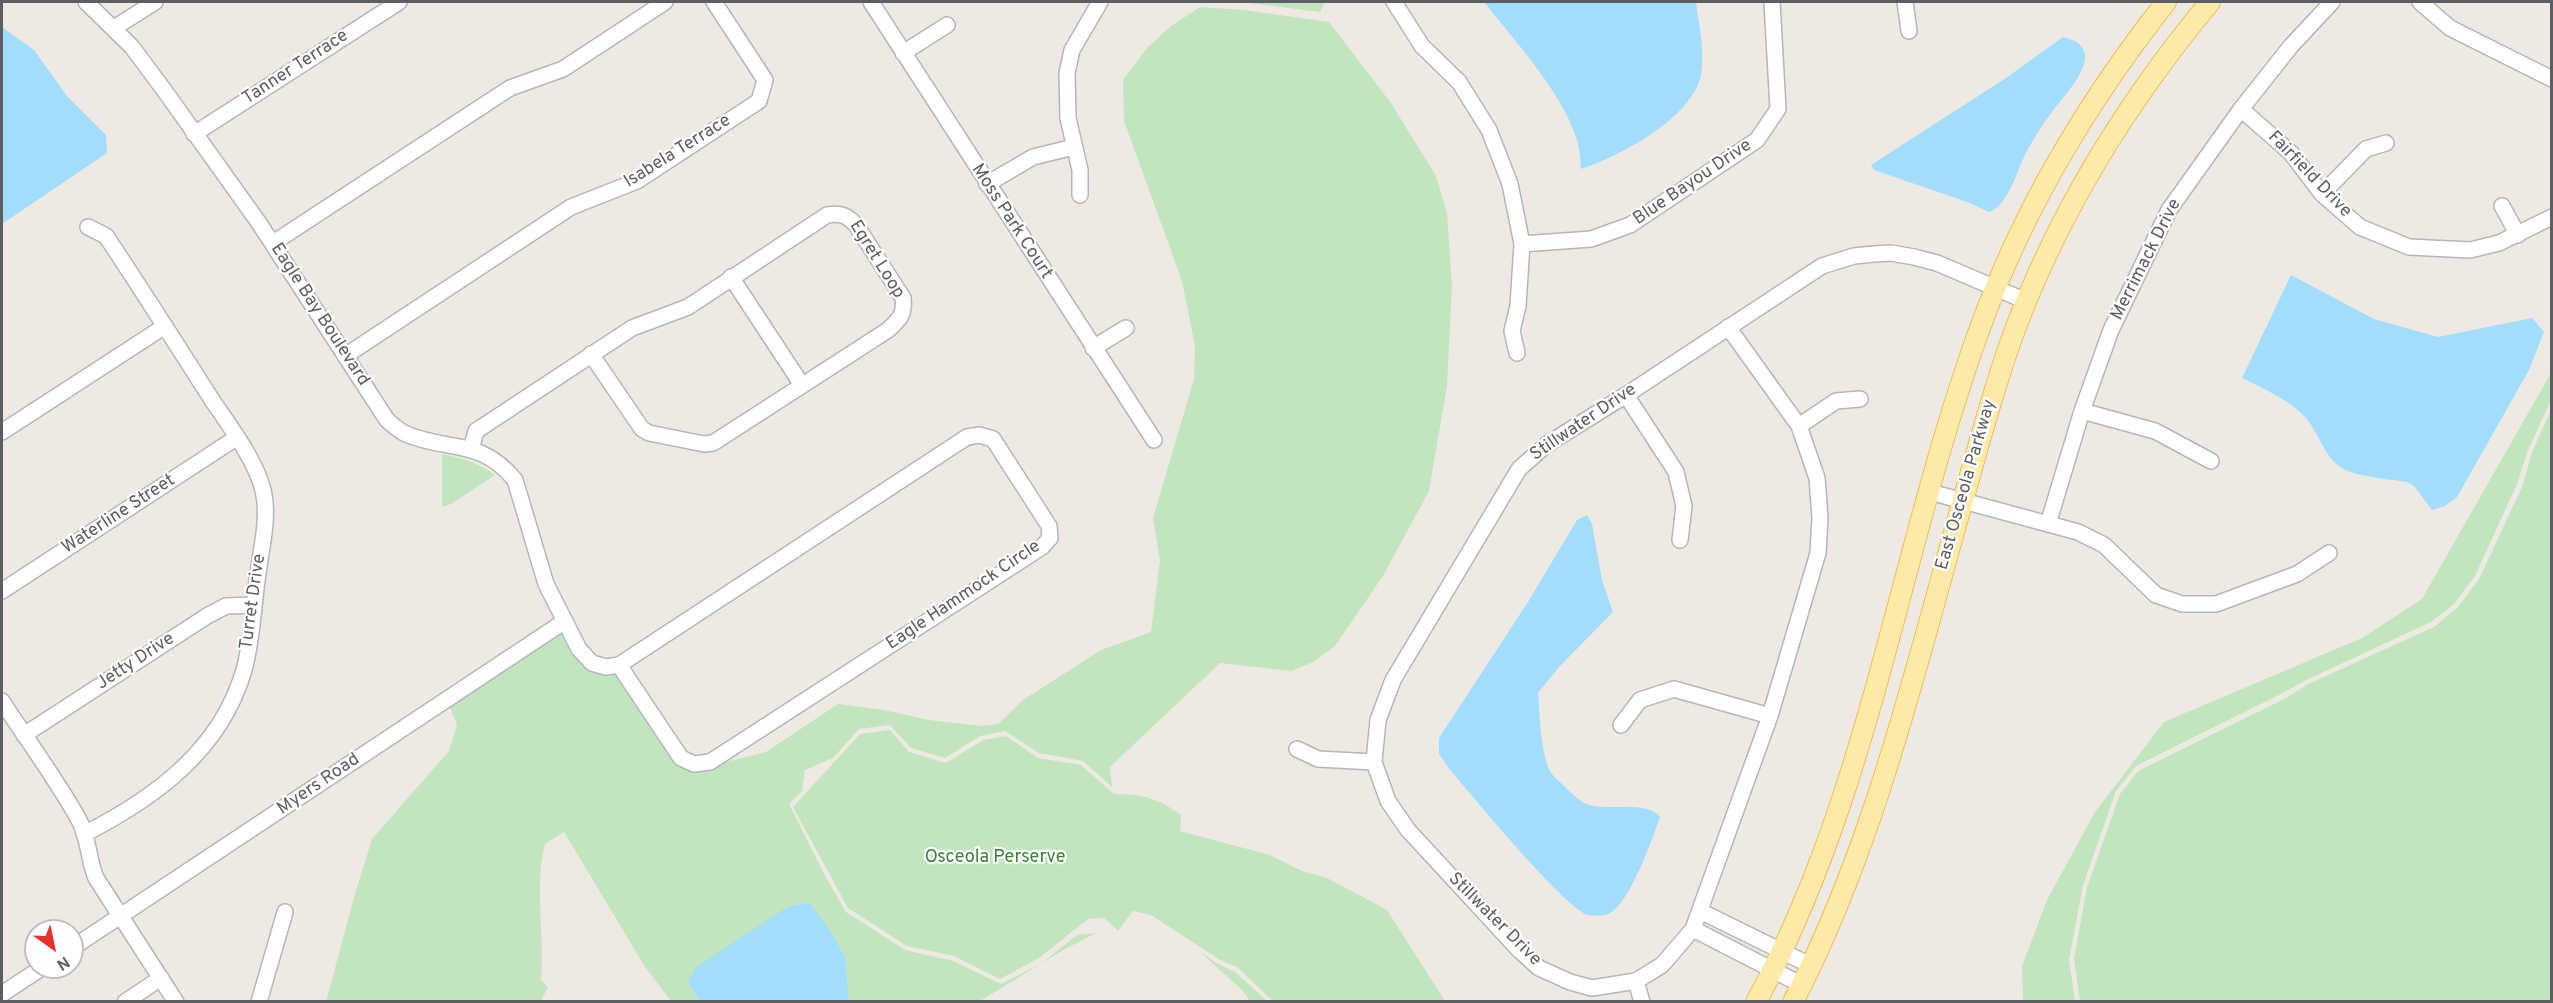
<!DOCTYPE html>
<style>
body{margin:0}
#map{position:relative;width:2553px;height:1003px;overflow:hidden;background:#eeeae3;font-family:Overpass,sans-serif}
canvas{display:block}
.frame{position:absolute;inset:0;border:3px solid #5b5f63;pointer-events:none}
.north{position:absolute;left:24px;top:919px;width:60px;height:60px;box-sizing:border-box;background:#fff;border:2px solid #bdbfc1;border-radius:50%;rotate:147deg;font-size:16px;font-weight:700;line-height:24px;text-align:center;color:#5b5f63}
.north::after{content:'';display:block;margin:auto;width:21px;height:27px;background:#e8302f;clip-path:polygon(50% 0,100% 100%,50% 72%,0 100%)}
</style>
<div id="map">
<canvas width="2553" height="1003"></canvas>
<div class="frame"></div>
<div class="north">N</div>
</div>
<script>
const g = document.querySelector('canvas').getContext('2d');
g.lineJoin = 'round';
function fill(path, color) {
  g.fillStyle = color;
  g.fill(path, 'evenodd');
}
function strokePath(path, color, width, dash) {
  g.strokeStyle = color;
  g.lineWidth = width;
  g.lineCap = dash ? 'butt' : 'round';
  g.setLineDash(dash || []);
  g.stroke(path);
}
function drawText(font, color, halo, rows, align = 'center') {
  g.font = font + ' Overpass,sans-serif';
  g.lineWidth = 4.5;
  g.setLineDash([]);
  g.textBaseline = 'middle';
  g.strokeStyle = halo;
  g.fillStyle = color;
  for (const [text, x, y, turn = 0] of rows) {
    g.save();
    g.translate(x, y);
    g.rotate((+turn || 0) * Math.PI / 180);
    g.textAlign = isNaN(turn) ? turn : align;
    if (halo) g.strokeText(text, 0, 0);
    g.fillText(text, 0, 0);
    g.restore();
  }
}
fill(new Path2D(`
 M1241 2H1325L1320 12Z
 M1200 7 1244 10 1329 22 1391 103 1436 176 1447 213 1452 286 1447 386 1429 491 1383 576 1335 646 1313 662 1292 671 1220 663 1110 767 1112 787 1083 761 1039 753 1005 731 980 736 945 758 911 748 890 725 859 729 833 758 805 770 802 791 789 804 824 874 846 912 905 950 953 961 1001 984 1042 963 1077 935 1096 933 1065 949 980 1001H849L845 956 831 932 808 902 789 906 688 983 700 1001H671L645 967 564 832 545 844C534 887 545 935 541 980L548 987 541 1001 326 1002 354 897 372 839 449 751 457 725 449 705 563 629 574 651 617 671 676 761 718 764 766 752 838 704 884 710 929 720 981 726 998 724 1023 700 1101 650 1151 632 1160 560 1153 518 1194 379 1195 346 1182 281 1124 121 1123 80 1147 48 1171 26Z
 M2551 373V400L2528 450 2517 484 2475 576 2454 604 2431 622 2306 680 2283 693 2136 766 2116 791 2083 885 2069 960 2075 1001H2023L2022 966 2047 900 2095 812 2164 722 2362 638 2422 599Z
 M2551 410V1001H2080L2074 959 2087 887 2120 794 2138 771 2286 698 2308 684 2434 627 2458 607 2479 579 2522 487 2532 452Z
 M442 454C462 458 479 463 495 475L451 504 442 507Z
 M890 730 909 752 946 763 983 740 1006 736 1038 758 1081 765 1114 794C1144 794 1157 798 1181 815L1180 831 1270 855 1302 871 1327 878 1387 910 1445 1001H1273L1237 967 1220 960 1151 915 1133 911 1118 931 1104 918 1088 919 1039 958 1000 979 954 956 907 946 848 908 793 807 860 734Z
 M1200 952 1218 964 1235 972 1267 1001H1250L1242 990Z`), '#c2e5bf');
fill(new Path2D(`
 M1484 2H1696C1699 26 1705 51 1701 75 1692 118 1619 157 1581 169 1580 159 1580 147 1576 137 1561 91 1514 40 1484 2Z
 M2 27 34 50 67 96 106 135 107 153 2 224Z
 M2063 37C2112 48 2066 93 2052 112 2043 123 2036 136 2029 147 2018 166 2009 206 1989 212L1970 203 1874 170 1871 165 2006 78Z
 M2291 275 2374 319 2438 337 2532 318 2544 332 2529 370 2457 497 2445 506 2432 510 2414 486 2407 482C2389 479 2353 477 2339 466 2323 454 2318 431 2305 417 2292 402 2261 387 2242 378Z
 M1587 515 1592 524 1602 580 1613 612 1560 666 1538 693C1540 717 1540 744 1548 767 1550 774 1558 780 1563 785 1569 791 1577 799 1584 803 1605 813 1647 799 1660 817 1652 840 1630 902 1610 913 1606 916 1594 916 1588 915 1566 910 1471 794 1450 770L1439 754V738L1528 602 1577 520Z
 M809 902 831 932 845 956 849 1001H700L688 983 695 968 789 906Z`), '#a2ddfe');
const minor = new Path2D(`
 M86 2 132 47 164 90 259 223 387 420C393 425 399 431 406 434 449 452 481 438 515 480L546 584 579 649 592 663 606 667 619 665 967 437 979 435 993 439 1049 526 1050 538 1042 547 710 762 694 764 681 758 619 665
 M871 2 1154 440
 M1394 2 1422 46 1459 82 1489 130 1510 184 1522 244 1518 306 1512 331 1517 353
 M1905 2 1909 31
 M2420 2 2450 28 2552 79
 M114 28 155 2
 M903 53 947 25
 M2241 109 2291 153 2322 194 2360 227 2409 247 2470 250 2499 243 2552 217
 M194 134 399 2
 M987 184 1033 157 1074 147
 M2322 194 2366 149 2386 143
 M1080 195V170L1068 118 1067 73 1072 50 1100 2
 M2502 206 2518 235
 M273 243 510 88 563 69 665 2
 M1522 244 1591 239 1630 225 1757 140 1778 109 1772 2
 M731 277 802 385
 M1728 327 1799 426 1817 478 1820 518 1818 553 1770 716 1693 929 1662 965 1636 981 1592 988 1570 982 1539 968 1518 949 1408 830 1388 801 1374 762 1378 720 1393 680 1519 469 1546 445 1626 395 1822 266 1854 256 1874 254 1891 253 1914 257 1937 263 2026 301
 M1093 348 1126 328
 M345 356 571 207 637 181 759 101 765 80 714 2
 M1626 395 1676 472 1684 506 1680 540
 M2082 411 2155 431 2211 461
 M1799 426 1836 401 1860 399
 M2 432 165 326
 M471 450 476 431 632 328 688 307 827 215C841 213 847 215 856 225L903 298C905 314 900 319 888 330L713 443 704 444 649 433 642 429 591 354
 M1930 492 2078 532 2104 545 2156 595 2182 604H2216L2297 574 2329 553
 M2048 524 2082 411 2111 330 2169 210 2241 109 2291 46 2332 2
 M2 591 236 438
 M2 701C27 740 57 780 79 820 89 838 88 859 96 878L176 1002
 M1621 725 1640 700 1674 689 1770 716
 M24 735 207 616 226 606 254 605
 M1297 749 1318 759 1374 762
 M84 834C155 798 221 750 244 670 252 641 253 610 257 581 260 552 270 519 263 490 256 461 229 425 212 400 177 345 142 290 106 236L88 227
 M1700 911 1812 966
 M1693 929 1802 985
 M72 948 565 621
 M1636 981 1642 1002
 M2 994 43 967
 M125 1002 161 978
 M259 1002 285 912`);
const major = new Path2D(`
 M1756 1002C1871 792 1899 550 1980 328 2023 209 2088 101 2166 2
 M1793 1002C1876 842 1916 665 1965 493 1980 440 1994 387 2013 335 2058 213 2127 102 2210 2`);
strokePath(minor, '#b3b6ba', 18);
strokePath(major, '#f0bb59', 22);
strokePath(minor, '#fff', 15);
strokePath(major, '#feeaa7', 20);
drawText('18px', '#5b5f63', '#fff', [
 ["Tanner Terrace",296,68,-33],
 ["Isabela Terrace",678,152,-32],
 ["Fairfield Drive",2309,175,46],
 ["Blue Bayou Drive",1693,183,-34],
 ["Moss Park Court",1011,222,57],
 ["Egret Loop",876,260,58],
 ["Merrimack Drive",2147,260,-63],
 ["Eagle Bay Boulevard",319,315,57],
 ["Stillwater Drive",1584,423,-34],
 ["East Osceola Parkway",1967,485,-74],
 ["Waterline Street",119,515,-33],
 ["Eagle Hammock Circle",964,596,-34],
 ["Turret Drive",254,602,-82],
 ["Jetty Drive",136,662,-33],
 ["Myers Road",319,785,-34],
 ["Stillwater Drive",1494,920,45]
]);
drawText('18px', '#368134', '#fff', [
 ["Osceola Perserve",995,858]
]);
</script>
